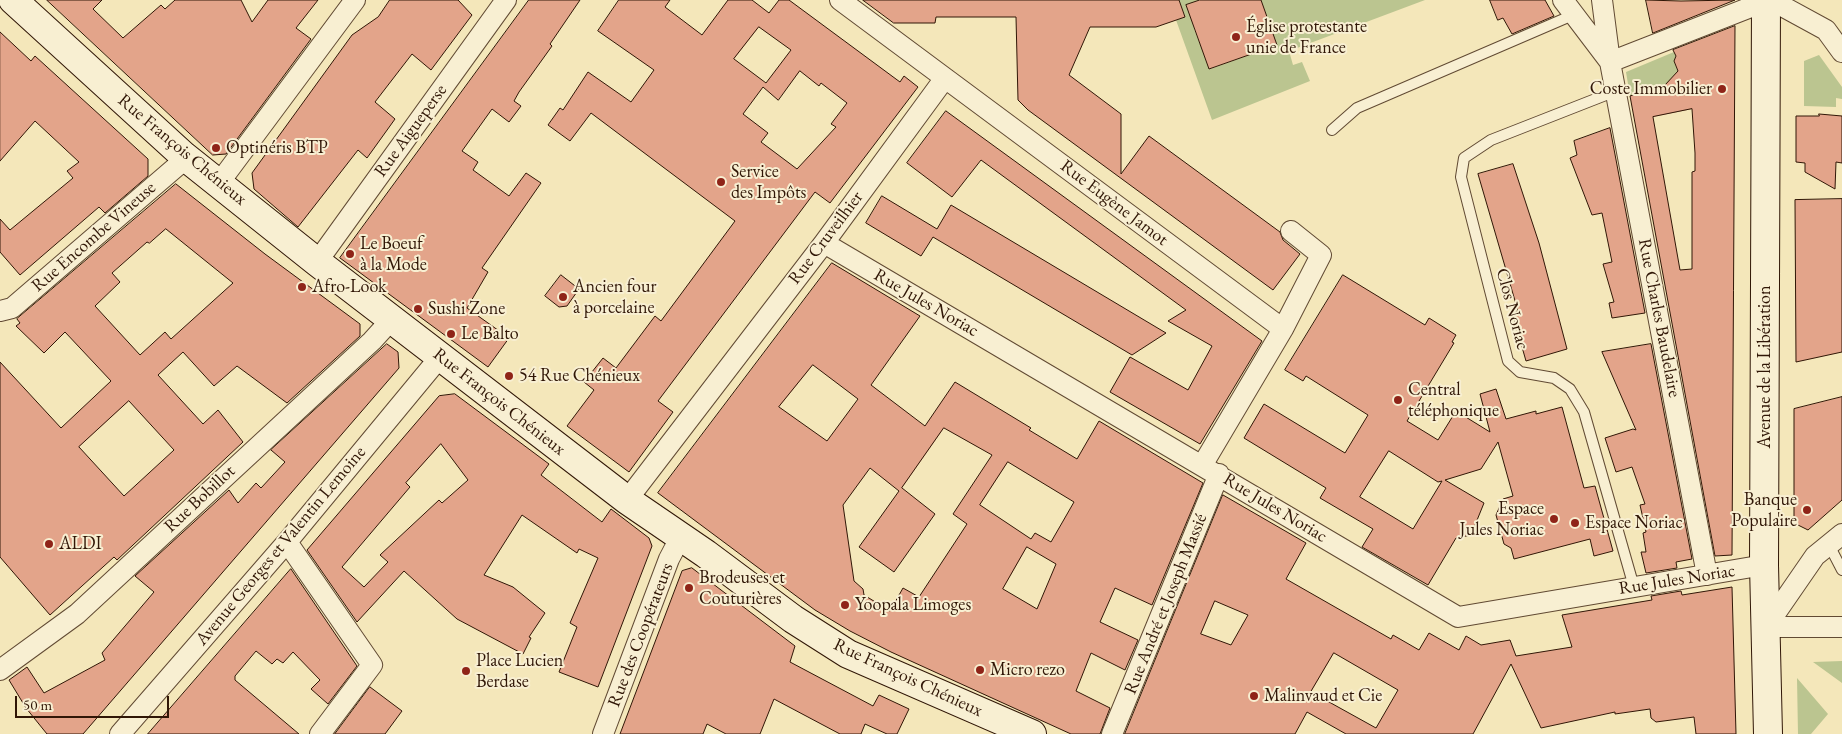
<!DOCTYPE html>
<meta charset="utf-8">
<style>
body{margin:0}
#map{position:relative;width:1842px;height:734px;overflow:hidden;background:#f4e7ba;font-family:"EB Garamond",serif}
canvas{display:block}
.scale{position:absolute;left:15px;top:696px;width:154px;height:22px;box-sizing:border-box;border:2px solid #301606;border-top:0;padding-left:6px;font-size:15px;line-height:18px;white-space:nowrap;color:#301606;-webkit-text-stroke:4px #f8efd2;paint-order:stroke}
</style>
<div id="map">
<canvas width="1842" height="734"></canvas>
<div class="scale">50 m</div>
</div>
<script>
const g = document.querySelector('canvas').getContext('2d');
g.lineJoin = 'round';
function fill(path, color) {
  g.fillStyle = color;
  g.fill(path, 'evenodd');
}
function strokePath(path, color, width, dash) {
  g.strokeStyle = color;
  g.lineWidth = width;
  g.lineCap = dash ? 'butt' : 'round';
  g.setLineDash(dash || []);
  g.stroke(path);
}
function drawText(font, color, halo, rows, align = 'center') {
  g.font = font + ' "EB Garamond",serif';
  g.lineWidth = 4;
  g.setLineDash([]);
  g.textBaseline = 'middle';
  g.strokeStyle = halo;
  g.fillStyle = color;
  for (const [text, x, y, turn = 0] of rows) {
    g.save();
    g.translate(x, y);
    g.rotate((+turn || 0) * Math.PI / 180);
    g.textAlign = isNaN(turn) ? turn : align;
    if (halo) g.strokeText(text, 0, 0);
    g.fillText(text, 0, 0);
    g.restore();
  }
}
fill(new Path2D(`
 M1179 0H1200L1193 3 1194 29 1210 69 1277 45 1261 0H1425L1289 51 1293 65 1302 62 1310 81 1212 120 1176 20 1185 17Z
 M1674 52 1676 56 1674 61 1677 69 1681 70 1698 108 1667 114 1662 87 1630 96 1626 72Z
 M1819 55 1842 87V104V99L1836 98V107L1804 106V61Z
 M1842 661V683L1813 662Z
 M1797 678 1828 714 1811 734H1798Z`), '#bbc590');
const building = new Path2D(`
 M47 0H102L93 9 123 38 161 5 165 9 175 0H241L252 22 268 0H318L296 28 311 39 226 154 213 155Z
 M390 0H458L472 15 431 70 412 54 375 102 395 119 367 158 358 150 298 227 254 189 252 173 352 35 378 17Z
 M529 0H580L550 44 552 46 519 92 514 101 521 106 509 122 492 109 462 151 478 162 473 170 509 196 526 173 541 183 482 268 488 272 467 308 509 338 488 367 340 258Z
 M619 0H670L665 7 702 35 728 0H752L769 13 779 0H789L900 82 904 76 918 87 830 203 815 192 658 401 673 412 629 472 567 426 594 390 584 382 603 358 616 368 655 316 661 321 735 221 591 113 570 141 548 125 560 108 563 110 588 72 631 102 654 70 598 31ZM759 27 791 50 766 83 734 59ZM800 71 819 86 821 83 847 103 831 124 836 127 797 169 761 142 768 133 743 114 763 87 778 100Z
 M863 0H1179L1185 17 1156 27H1090L1069 75 1121 114V174L1149 136 1280 232 1283 240 1300 254 1273 290 1028 110 1018 100 1016 17H936L935 23H894Z
 M1200 0H1261L1277 45 1209 69 1186 5Z
 M1490 0H1545L1554 16 1512 34 1503 18 1498 20Z
 M1646 0 1681 1 1735 0 1653 33Z
 M1735 26 1732 555 1715 556 1630 96 1665 85 1678 71 1674 61 1676 56 1673 50ZM1692 109 1695 153V171L1692 172V269L1680 270 1653 117Z
 M0 32 31 61 35 56 148 159V176L105 213 99 207 20 275 0 252V219L10 230 73 178 67 171 79 162 35 121 0 161Z
 M946 111 1262 341 1200 444 1110 392 1130 357 1188 390 1212 346 1168 321 1186 310 981 160 952 197 907 163Z
 M1819 114 1842 116V163L1836 162 1835 189 1805 172V163L1796 162V116H1819Z
 M1610 128 1645 313 1612 318 1609 303 1614 302 1603 264 1612 262 1602 213 1592 215 1570 158 1577 155 1574 141Z
 M1513 164 1539 243 1567 349 1526 361 1512 312 1518 311 1478 174Z
 M176 184 265 254 360 324V336L287 403 237 366 214 386 183 352 158 375 203 424 218 410 243 442 117 560 114 557 50 615 0 557V362L61 428 111 381 65 332 44 353 16 326 20 323 17 319ZM166 229 233 283 171 339 165 332 140 355 95 306 120 282 112 273 147 242 149 243ZM129 401 174 450 124 496 79 447Z
 M882 196 937 229 951 205 1166 333 1132 355 933 237 921 256 866 223Z
 M1842 199V352L1796 362 1795 200Z
 M832 263 920 316 871 385 925 426 955 382 1031 428 1029 430 1077 459 1099 421 1203 483 1152 605 1115 588 1100 622 1138 640 1125 670 1091 653 1076 691 1110 708 1100 734H1071L891 652 850 631 815 610 658 493ZM813 365 858 399 827 441 779 407ZM944 428 992 455 953 514 967 524 919 597 903 588 890 611 864 595 863 589 854 581 843 505 870 468 899 491 859 547 894 572 935 514 902 488ZM1008 462 1074 502 1051 542 1035 533 1031 539 980 505ZM1027 547 1056 564 1037 609 1003 589Z
 M561 275 579 289 567 306 559 307 545 296Z
 M1343 275 1425 325 1429 318 1456 335 1452 342 1454 343 1407 421 1438 440 1456 411 1490 432 1480 394 1496 389 1506 419 1536 411V414L1562 407 1584 488 1595 486 1613 551 1594 556 1590 539 1514 559 1511 548 1504 544 1496 515 1503 499 1513 496 1498 442 1481 469 1445 480 1484 503 1471 535 1456 538 1428 585 1362 547 1373 529 1320 498 1326 488 1244 438 1264 404 1345 453 1368 415 1306 376 1303 381 1285 370ZM1389 451 1438 482 1442 481 1413 529 1360 497Z
 M387 344 398 352 399 368 83 734H47L26 708 9 680 27 667 44 693 105 660 102 653 154 592 135 576 229 490 238 503 256 483 261 488 285 462 271 450Z
 M1651 344 1692 559 1676 562 1677 568 1646 573 1641 552H1646L1643 533 1646 532 1640 505 1645 504 1632 467 1616 472 1605 438 1633 429 1636 430 1602 352Z
 M455 394 549 464 541 475 602 522 611 509 649 538 652 546 598 687 559 672 577 627 570 623 598 558 579 549 577 553 522 515 484 575 513 587 545 613 529 637 531 638 523 654 457 619 404 571 357 622 307 550 439 396ZM441 444 468 480 442 503 439 500 380 555 388 562 364 587 342 567 410 487 406 483Z
 M1842 397V500L1808 530 1794 523V409Z
 M1223 495 1306 543 1286 579 1391 639 1393 635 1419 650 1429 633 1459 650 1466 636 1481 645 1510 640 1516 656 1572 647 1562 615 1652 600 1651 596 1681 591 1682 595 1732 587 1736 734H1696L1694 717 1656 722 1651 718 1650 709 1615 714V712L1541 728 1511 664 1473 734H1346L1307 712 1295 734H1125ZM1215 601 1248 615 1231 645 1201 634ZM1334 653 1398 690 1376 728 1311 692Z
 M692 568 795 646 790 662 873 706 879 695 909 709 897 734H887L865 724 861 734H840L774 699 760 734H726L707 724 703 734H620L682 571Z
 M291 569 357 666 328 704 311 689 320 680 293 652 283 663 277 659 272 664 256 651 235 676V680L299 734H148Z
 M370 687 402 711 385 734H335Z`);
fill(building, '#e3a48a');
strokePath(building, '#301606', 1);
const service = new Path2D(`
 M1616 91 1491 140 1464 158 1461 177 1508 361 1520 372 1554 378 1570 389 1584 412 1634 587
 M1332 130 1357 108 1573 15
 M1829 545 1842 570`);
const minor = new Path2D(`
 M1563 0 1610 62
 M1602 0 1610 62 1707 575
 M1771 0 1826 30 1842 52
 M1610 62 1751 7 1763 0
 M945 78 1283 329 1321 255 1291 231
 M219 183 355 0
 M824 243 1458 617 1764 565
 M317 262 506 0
 M0 311 12 308 176 167 184 156
 M1203 464 1283 329
 M627 500 824 243 945 78 840 0
 M287 542 372 665 320 734
 M1766 627 1815 556 1842 534
 M1766 627H1842
 M0 670 77 614 372 341 392 319
 M120 734 287 542 440 357
 M603 734 669 559 680 538
 M1112 734 1219 474`);
const secondary = new Path2D(`
 M13 0 184 156 317 262 627 500 706 554 793 619 848 654 1032 734
 M1766 0 1764 565 1768 734`);
strokePath(service, '#614a33', 12);
strokePath(minor, '#614a33', 22);
strokePath(secondary, '#301606', 30);
strokePath(service, '#f8efd2', 10);
strokePath(minor, '#f8efd2', 20);
strokePath(secondary, '#f8efd2', 28);
for (const [x, y, r, color] of [
 [1236,37,5,"#8f2418"],
 [1722,89,5,"#8f2418"],
 [216,148,5,"#8f2418"],
 [721,182,5,"#8f2418"],
 [350,254,5,"#8f2418"],
 [302,287,5,"#8f2418"],
 [563,297,5,"#8f2418"],
 [418,309,5,"#8f2418"],
 [451,334,5,"#8f2418"],
 [509,376,5,"#8f2418"],
 [1398,400,5,"#8f2418"],
 [1807,510,5,"#8f2418"],
 [1554,519,5,"#8f2418"],
 [1575,523,5,"#8f2418"],
 [49,544,5,"#8f2418"],
 [689,588,5,"#8f2418"],
 [845,605,5,"#8f2418"],
 [980,670,5,"#8f2418"],
 [466,671,5,"#8f2418"],
 [1254,696,5,"#8f2418"]
]) {
  const dot = new Path2D();
  dot.arc(x, y, r, 0, 2 * Math.PI);
  g.fillStyle = color;
  g.fill(dot);
  strokePath(dot, '#f8efd2', 2);
}
drawText('18px', '#301606', '#f8efd2', [
 ["Église protestante",1246,27],
 ["unie de France",1246,48],
 ["Coste Immobilier",1712,89,"right"],
 ["Optinéris BTP",226,148],
 ["Service",731,172],
 ["des Impôts",731,193],
 ["Le Boeuf",360,244],
 ["à la Mode",360,265],
 ["Afro-Look",312,287],
 ["Ancien four",573,287],
 ["à porcelaine",573,308],
 ["Sushi Zone",428,309],
 ["Le Balto",461,334],
 ["54 Rue Chénieux",519,376],
 ["Central",1408,390],
 ["téléphonique",1408,411],
 ["Banque",1797,500,"right"],
 ["Populaire",1797,521,"right"],
 ["Espace",1544,509,"right"],
 ["Jules Noriac",1544,530,"right"],
 ["Espace Noriac",1585,523],
 ["ALDI",59,544],
 ["Brodeuses et",699,578],
 ["Couturières",699,599],
 ["Yoopala Limoges",855,605],
 ["Place Lucien",476,661],
 ["Berdase",476,682],
 ["Micro rezo",990,670],
 ["Malinvaud et Cie",1264,696]
], 'left');
drawText('18px', '#301606', '#f8efd2', [
 ["Rue Aigueperse",411,131,-54],
 ["Rue François Chénieux",182,150,40],
 ["Rue Eugène Jamot",1114,203,37],
 ["Rue Encombe Vineuse",94,237,-41],
 ["Rue Cruveilhier",826,238,-53],
 ["Rue Jules Noriac",926,303,30],
 ["Clos Noriac",1512,309,75],
 ["Rue Charles Baudelaire",1659,318,79],
 ["Avenue de la Libération",1765,367,-90],
 ["Rue François Chénieux",499,402,38],
 ["Rue Bobillot",200,499,-43],
 ["Rue Jules Noriac",1275,508,31],
 ["Avenue Georges et Valentin Lemoine",281,546,-50],
 ["Rue Jules Noriac",1677,580,-9],
 ["Rue André et Joseph Massié",1166,604,-68],
 ["Rue des Coopérateurs",641,635,-69],
 ["Rue François Chénieux",908,678,25]
]);
</script>
